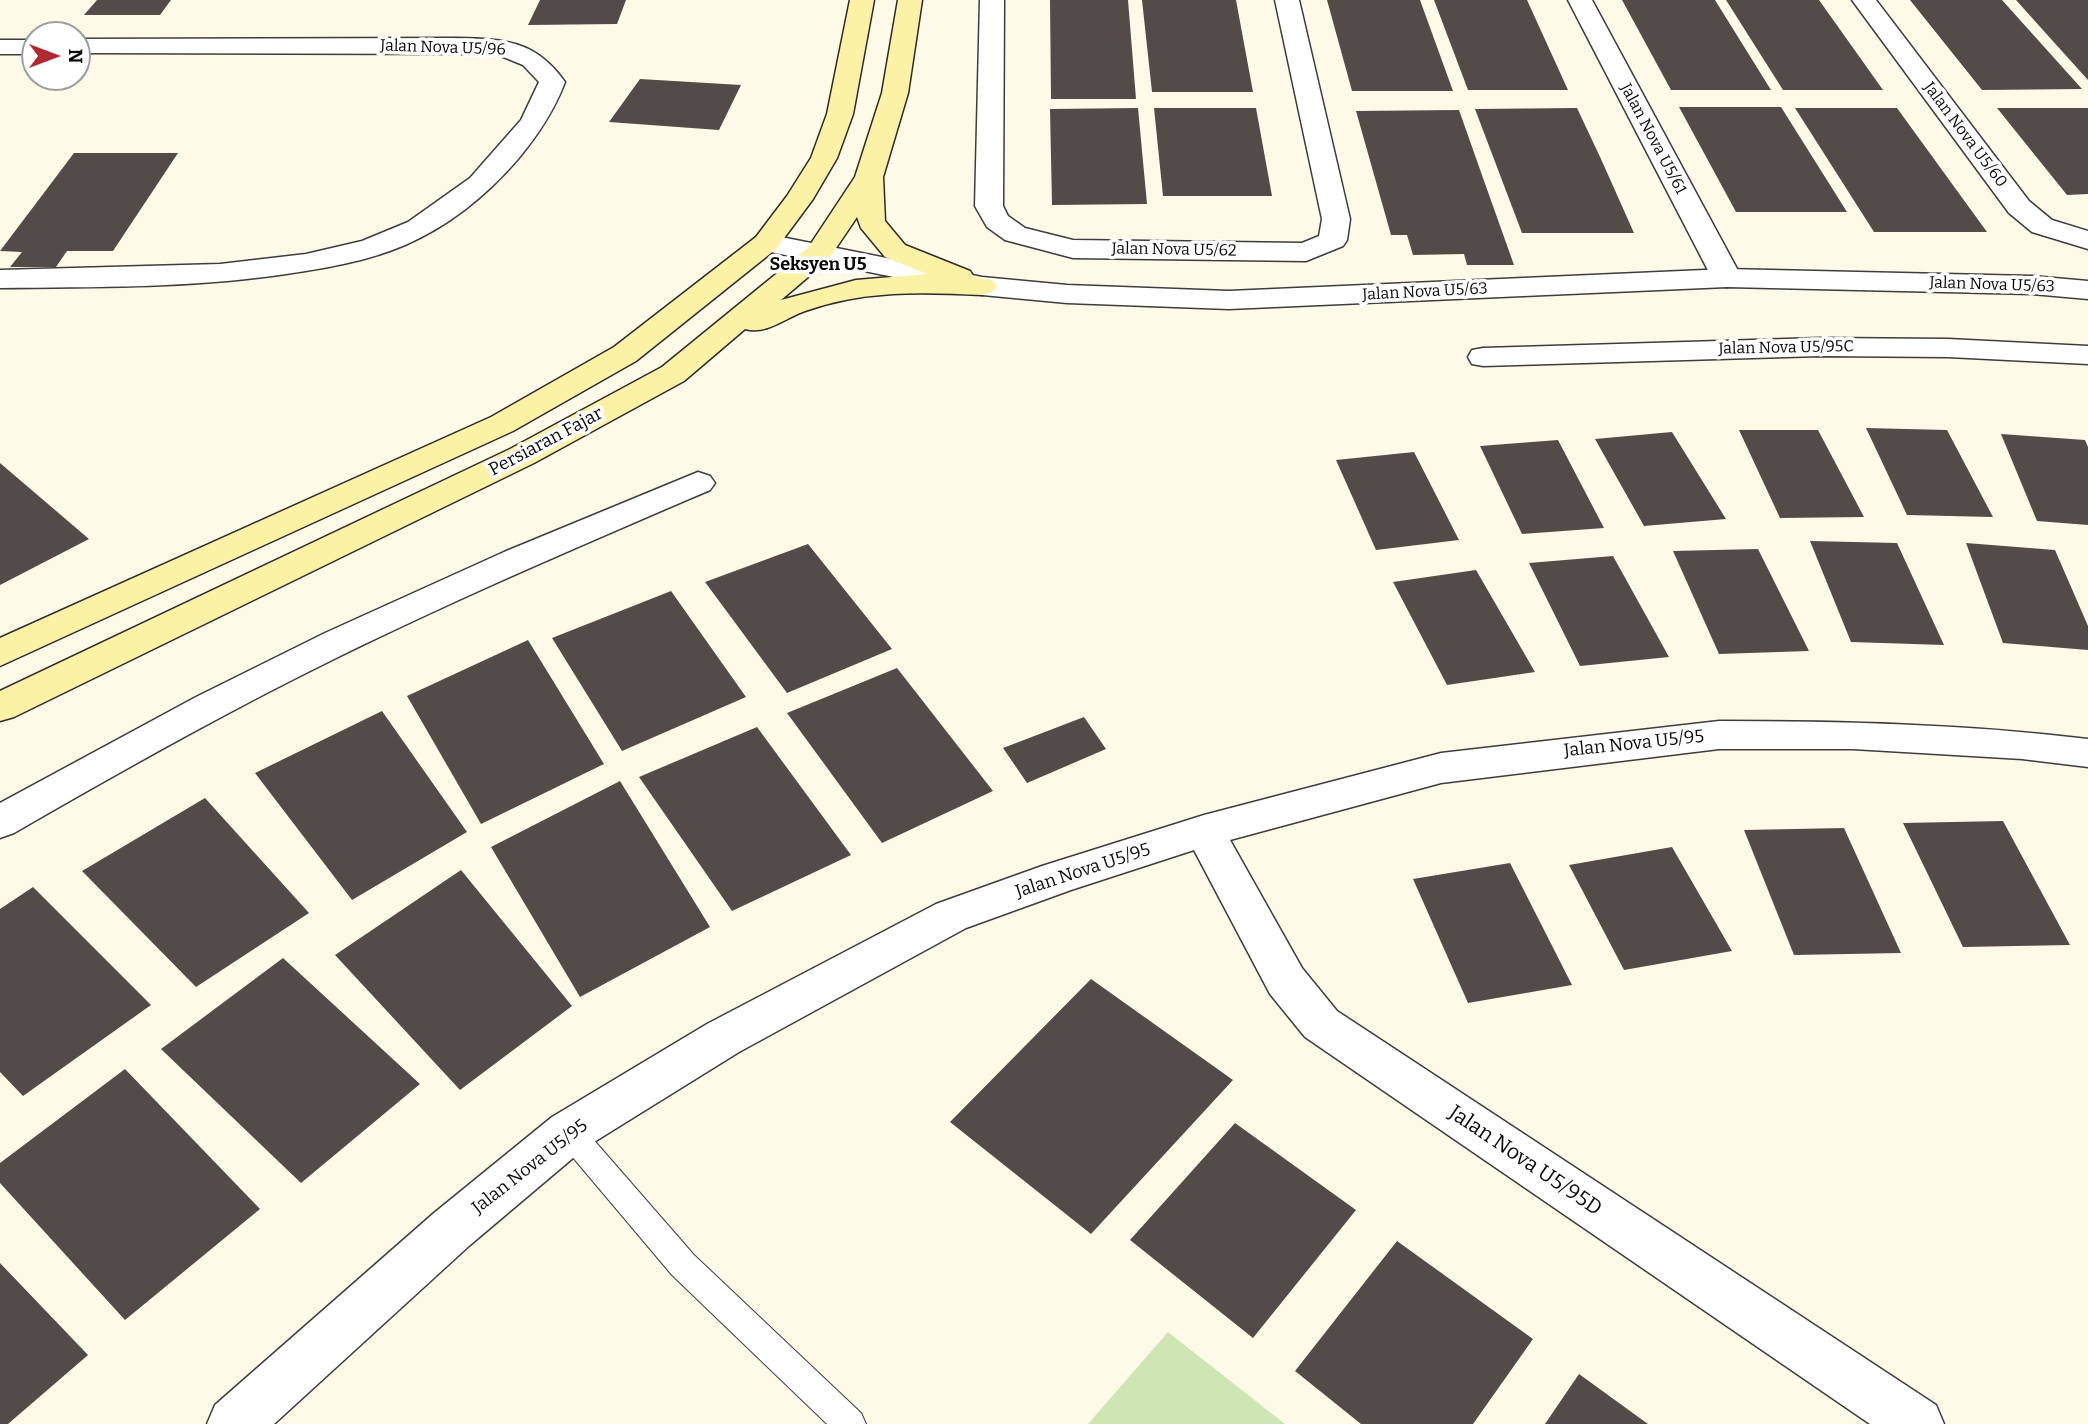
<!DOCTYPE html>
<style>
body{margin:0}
#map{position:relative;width:2088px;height:1424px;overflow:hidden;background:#fefae8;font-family:Bitter,serif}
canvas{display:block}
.north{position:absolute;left:21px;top:21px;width:70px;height:70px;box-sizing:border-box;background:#fff;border:2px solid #9d9d9d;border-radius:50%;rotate:90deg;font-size:19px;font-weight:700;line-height:28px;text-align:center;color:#0a0a0a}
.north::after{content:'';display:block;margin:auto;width:24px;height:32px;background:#b4282f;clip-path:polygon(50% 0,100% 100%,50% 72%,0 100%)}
</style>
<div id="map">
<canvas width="2088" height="1424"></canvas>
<div class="north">N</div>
</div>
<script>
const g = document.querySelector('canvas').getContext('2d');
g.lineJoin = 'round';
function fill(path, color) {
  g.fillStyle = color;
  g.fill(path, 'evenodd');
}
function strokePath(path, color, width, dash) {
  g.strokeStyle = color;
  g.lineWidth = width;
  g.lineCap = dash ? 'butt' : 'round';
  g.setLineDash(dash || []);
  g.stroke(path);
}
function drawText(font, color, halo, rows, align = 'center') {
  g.font = font + ' Bitter,serif';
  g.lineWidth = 7;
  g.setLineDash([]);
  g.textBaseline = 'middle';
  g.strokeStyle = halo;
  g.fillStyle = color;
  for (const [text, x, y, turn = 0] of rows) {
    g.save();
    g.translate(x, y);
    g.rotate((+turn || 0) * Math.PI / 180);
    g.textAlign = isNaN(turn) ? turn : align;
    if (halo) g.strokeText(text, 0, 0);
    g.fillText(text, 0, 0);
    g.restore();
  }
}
fill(new Path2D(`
 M1168 1332 1285 1424H1088Z`), '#cee6b4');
fill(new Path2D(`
 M97 0H171L160 15H84Z
 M540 0H626L617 24 528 25Z
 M1050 0H1128L1136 99H1051Z
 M1142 0H1236L1253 92H1152Z
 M1327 0H1420L1453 91H1352Z
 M1434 0H1527L1568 90H1468Z
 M1622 0H1715L1771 90H1671Z
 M1726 0H1819L1883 90H1783Z
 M1910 0H2002L2082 89 1982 90Z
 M2016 0H2088V80L2042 29Z
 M640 79 741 85 719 130 609 122Z
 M1679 107H1781L1847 212H1736Z
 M1138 108 1147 204 1052 205 1050 109Z
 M1154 108H1256L1272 196H1163Z
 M1577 108 1601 159 1634 233H1522L1475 109Z
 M1795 108H1897L1987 232H1874Z
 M1997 108H2088V194L2067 195Z
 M1459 110 1483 178 1514 265H1467L1464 254 1413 255 1407 235H1391L1356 111Z
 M74 153H178L113 251H67L56 267H10L22 252 0 251Z
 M1866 428 1947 430 1993 517 1907 515Z
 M1739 430H1818L1864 517 1780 518Z
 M1672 432 1726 519 1644 526 1595 439Z
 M2001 434 2085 440 2088 447V525L2037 521Z
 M1558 440 1604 528 1522 534 1480 446Z
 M1414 452 1459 540 1376 550 1336 460Z
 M0 463 89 539 0 585Z
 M1810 541 1897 543 1944 645 1851 642Z
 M1966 543 2055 550 2088 626V650L2003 643Z
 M808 544 892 649 787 693 705 582Z
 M1758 549 1809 651 1719 654 1673 551Z
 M1613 556 1669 657 1580 666 1529 563Z
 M1476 570 1535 672 1447 685 1393 582Z
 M671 591 746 697 622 751 552 638Z
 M528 640 604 764 481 824 407 696Z
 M897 668 993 791 882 843 787 713Z
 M382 711 467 832 352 900 255 773Z
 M1084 717 1106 749 1027 783 1003 748Z
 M757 727 851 855 732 911 639 777Z
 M620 781 710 927 580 997 491 847Z
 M205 798 309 913 196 987 82 871Z
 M2003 821 2070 945 1963 947 1903 823Z
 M1844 828 1901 953 1794 955 1744 830Z
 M1672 847 1732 951 1624 970 1569 865Z
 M1510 863 1572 985 1468 1003 1413 879Z
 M461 870 572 1006 460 1090 335 955Z
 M33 887 151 1005 23 1096 0 1072V909Z
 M283 958 420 1084 301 1183 161 1049Z
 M1091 979 1233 1080 1091 1234 950 1122Z
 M125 1069 260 1209 125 1320 0 1183V1163Z
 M1235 1123 1356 1210 1253 1338 1130 1240Z
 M1397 1241 1533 1339 1473 1424H1361L1295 1371Z
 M0 1263 88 1355 8 1424H0Z
 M1579 1374 1648 1424H1545Z`), '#524b47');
const service = new Path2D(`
 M569 1120 579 1123 694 1255 861 1413 866 1424H827L672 1275 559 1141 555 1132 559 1123Z`);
const minor = new Path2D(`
 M980 0H1004L1003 206 1008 216 1025 228 1073 240 1302 243 1319 236 1322 219 1275 0H1299L1350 219 1347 240 1343 246 1306 261 1073 258 1005 240 987 227 975 206Z
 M1568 0H1592L1742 278 1737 284 1727 287 1717 284 1712 278Z
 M1852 0H1876L2029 201 2052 220 2088 231V249L2032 232 2009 213Z
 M452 38C501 39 534 38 565 82 554 111 538 135 518 159 487 195 449 226 405 245 368 261 326 268 286 274 192 288 96 287 0 288V270L220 264 306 254 362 241 408 222 470 178 521 120 539 82 523 65 496 54 77 53V39Z
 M0 40H35V54H0Z
 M1820 338 1948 339 2088 346V364L1948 357 1820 356 1483 366 1472 364 1468 357 1472 350 1483 348Z
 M698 472 710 476 715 483 710 490C575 548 439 606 308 672 208 722 111 777 14 833L0 838V803L196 697 325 633 504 552Z
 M1719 721C1842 721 1965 724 2088 739V767L2022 759 1853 749H1719L1441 783 1230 840 1302 968 1337 1011 1936 1405 1944 1424H1870L1305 1037 1270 994 1194 850 1071 890 966 928 739 1052 586 1147 470 1245 274 1424H207L215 1405 434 1213 552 1117 707 1024 936 904 1042 866 1204 815 1441 753Z`);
const tertiary = new Path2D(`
 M766 234 982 277 1067 285 1229 291 1727 269 2032 276 2088 281V299L2032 294 1727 287 1229 309 1067 303 982 295 756 249 752 243 756 237Z`);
const secondary = new Path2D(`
 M850 0H874L853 114 837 158 813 199 776 249 636 361 513 431 0 666V638L491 417 614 347 756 237 787 196 811 158 827 114Z
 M898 0H922L908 93 883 177 885 221 905 245 970 271 974 277 992 280 997 286 992 292 982 295C921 292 864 290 805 311 785 318 767 335 745 329L684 381 534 463 14 717 0 721V691L510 449 662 367 808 248 855 177 882 93ZM857 217 861 228 885 257 927 274 856 280 781 300 828 260Z`);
strokePath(service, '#3d3d3d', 2);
strokePath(minor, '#3d3d3d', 3);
strokePath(tertiary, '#3d3d3d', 3);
strokePath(secondary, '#2c2c2c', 3);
fill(service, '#fff');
fill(minor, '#fff');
fill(tertiary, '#fff');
fill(secondary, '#fcf2a5');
drawText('16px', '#0a0a0a', '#fff', [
 ["Jalan Nova U5/96",443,48,2],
 ["Jalan Nova U5/60",1965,135,53],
 ["Jalan Nova U5/61",1653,139,62],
 ["Jalan Nova U5/62",1174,250,1],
 ["Jalan Nova U5/63",1992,285,2],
 ["Jalan Nova U5/63",1425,292,-3],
 ["Jalan Nova U5/95C",1786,348,-1]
]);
drawText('bold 18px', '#0a0a0a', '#fff', [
 ["Seksyen U5",818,265]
]);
drawText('18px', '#0a0a0a', '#fff', [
 ["Persiaran Fajar",546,442,-28],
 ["Jalan Nova U5/95",1634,744,-6],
 ["Jalan Nova U5/95",1083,871,-18],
 ["Jalan Nova U5/95",530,1167,-38]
]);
drawText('21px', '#0a0a0a', '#fff', [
 ["Jalan Nova U5/95D",1525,1161,34]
]);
</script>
